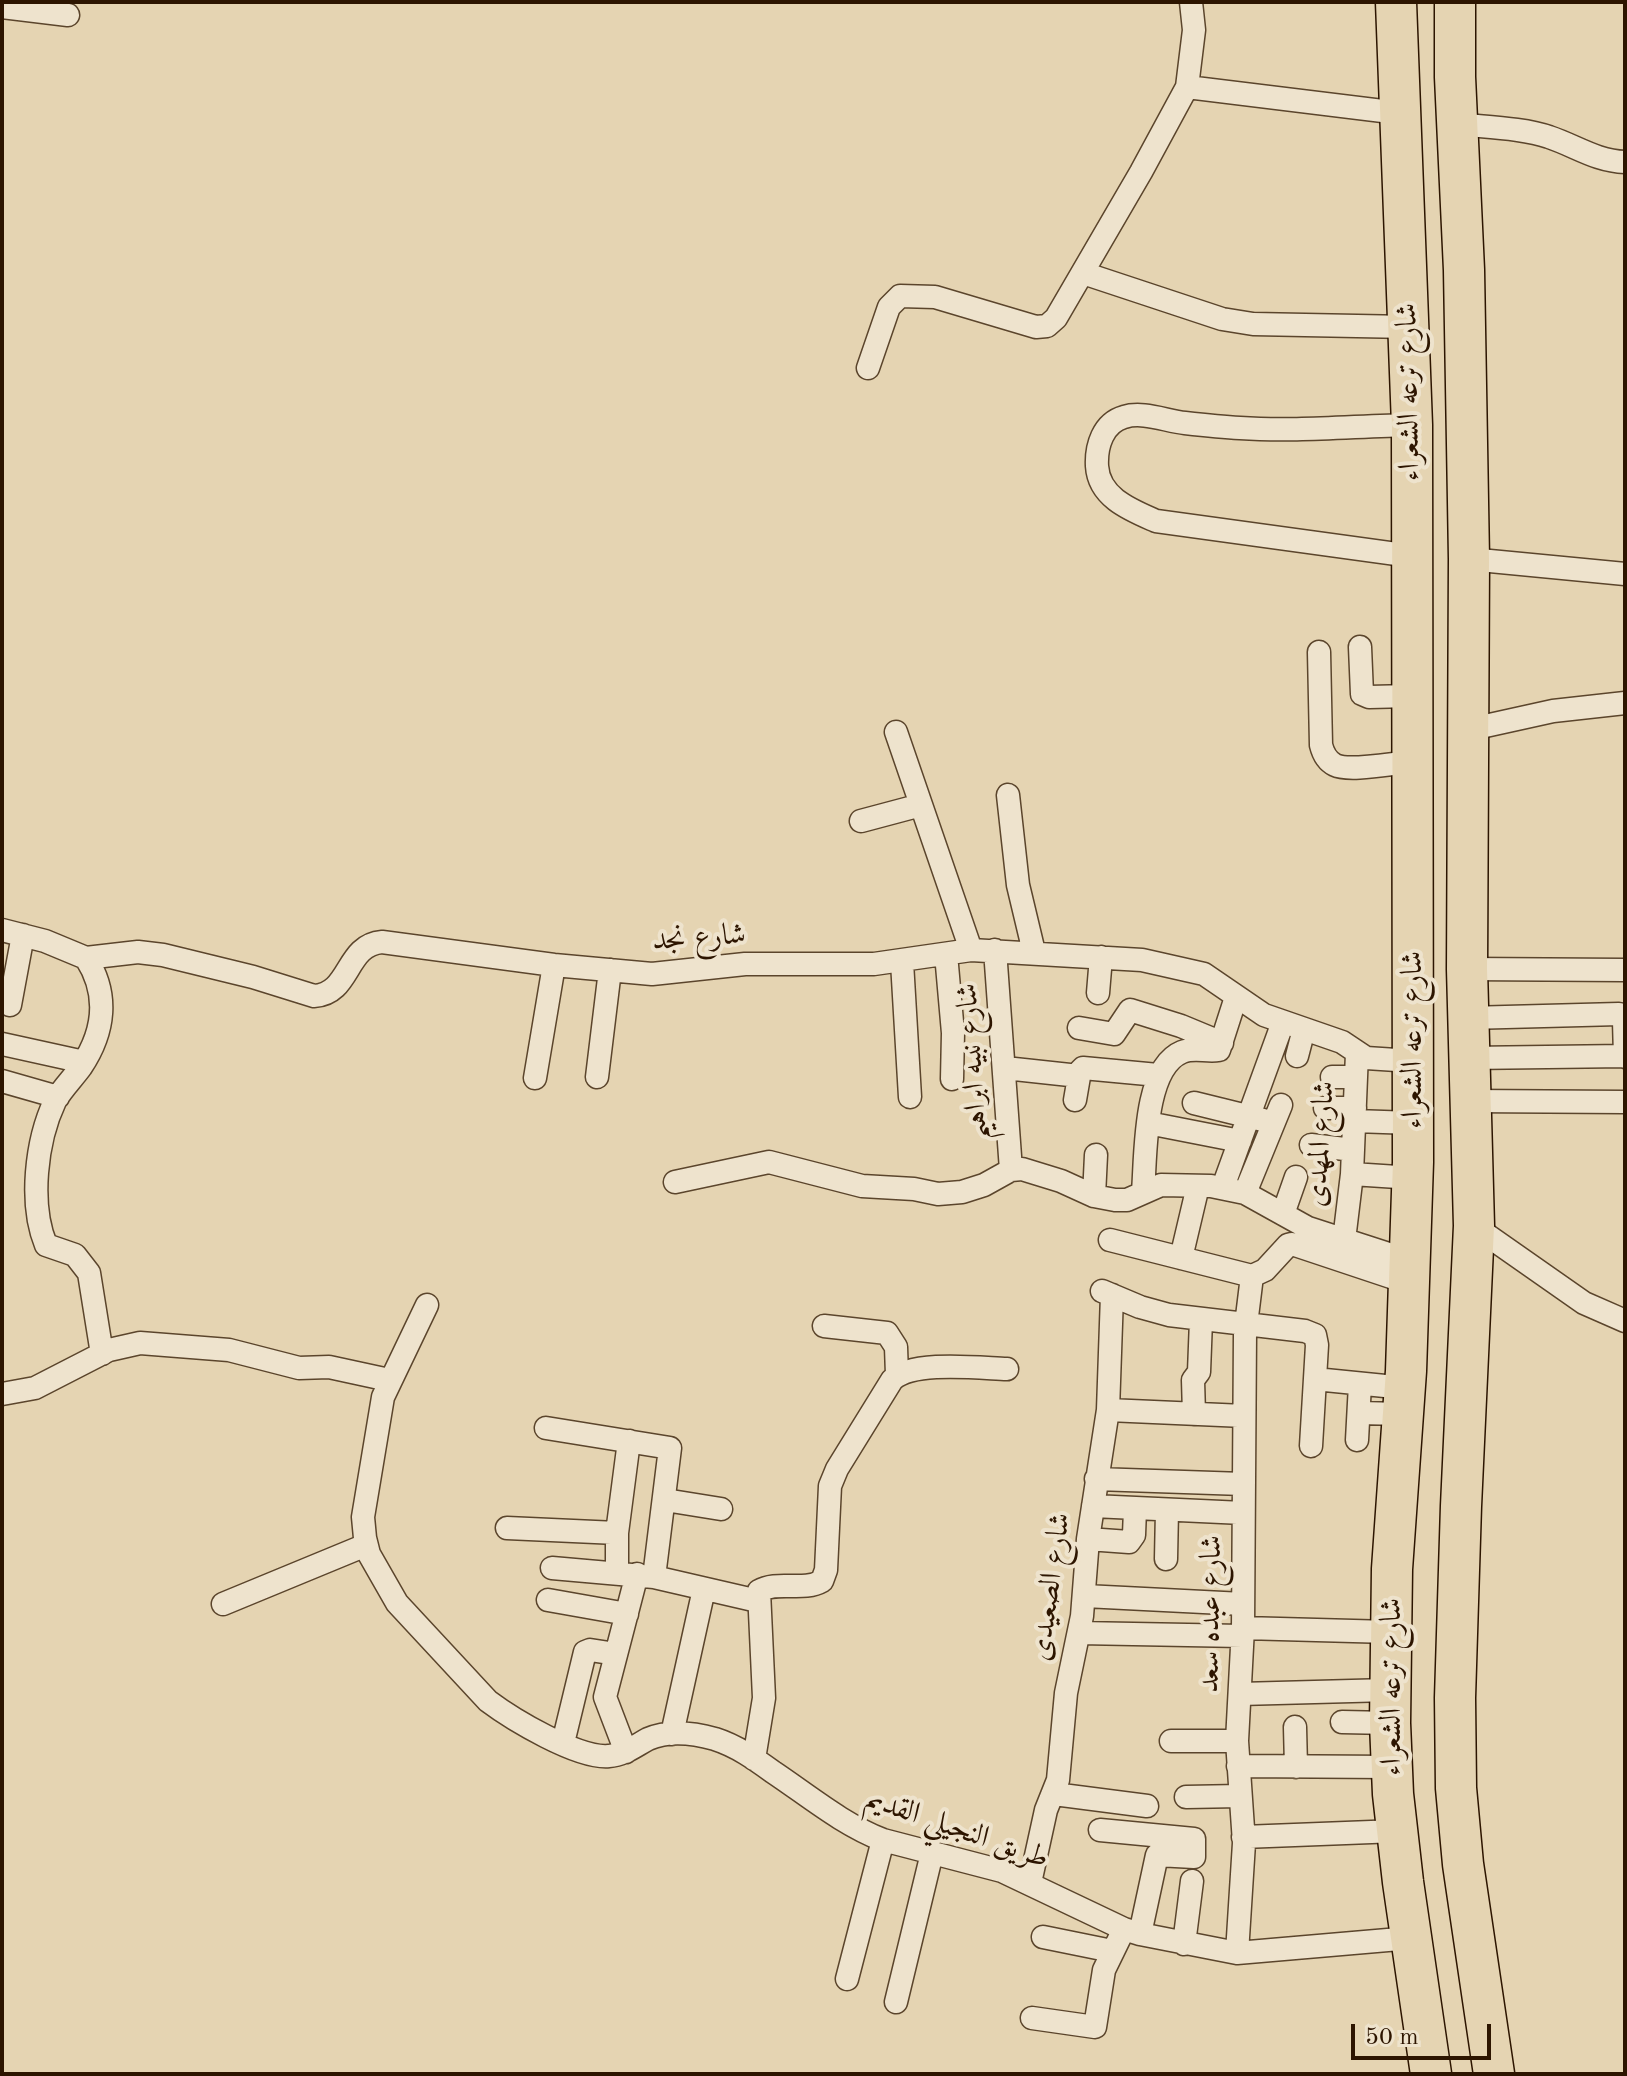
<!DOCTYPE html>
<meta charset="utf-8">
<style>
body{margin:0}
#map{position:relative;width:1627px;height:2076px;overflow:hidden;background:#e5d4b2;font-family:"Old Standard TT",serif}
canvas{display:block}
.frame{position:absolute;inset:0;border:4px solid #2d1500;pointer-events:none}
.scale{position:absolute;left:1351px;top:2024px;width:140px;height:36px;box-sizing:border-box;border:4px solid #2d1500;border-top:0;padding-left:10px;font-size:24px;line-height:28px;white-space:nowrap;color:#2d1500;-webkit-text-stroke:6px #eee3cd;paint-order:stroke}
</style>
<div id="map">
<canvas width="1627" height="2076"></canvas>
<div class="frame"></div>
<div class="scale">50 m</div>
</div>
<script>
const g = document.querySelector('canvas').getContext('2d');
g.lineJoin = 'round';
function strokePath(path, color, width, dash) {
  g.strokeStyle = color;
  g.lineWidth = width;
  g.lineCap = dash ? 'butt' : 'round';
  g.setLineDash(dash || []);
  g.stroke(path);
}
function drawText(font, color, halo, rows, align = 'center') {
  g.font = font + ' "Old Standard TT",Amiri,serif';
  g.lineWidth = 8;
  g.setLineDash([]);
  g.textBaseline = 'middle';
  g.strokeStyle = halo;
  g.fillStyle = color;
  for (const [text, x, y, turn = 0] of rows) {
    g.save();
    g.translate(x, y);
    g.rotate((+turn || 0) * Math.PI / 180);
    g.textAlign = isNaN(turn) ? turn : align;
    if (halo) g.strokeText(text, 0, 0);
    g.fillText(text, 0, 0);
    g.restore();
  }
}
const street = new Path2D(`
 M2 7 68 15
 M1187 87 1399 113
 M1457 124C1483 127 1525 128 1549 137 1576 146 1596 161 1625 162
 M1083 273 1222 319 1253 324 1409 327
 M868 368 889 307 900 296 935 297 1036 327 1047 326 1056 318 1141 172 1187 87 1194 30 1191 2
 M1411 556 1156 521C1131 510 1099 498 1097 466 1096 446 1103 423 1124 417 1143 411 1166 421 1185 423 1203 425 1222 427 1240 428 1296 432 1355 426 1412 425
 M1469 559 1625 574
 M1360 647 1362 694 1369 697 1411 696
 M1319 652 1321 745C1323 753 1327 761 1335 765 1349 772 1394 763 1412 762
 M1467 730 1553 711 1625 703
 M896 732 971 950
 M1008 795 1018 885 1034 952
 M861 821 921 805
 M2 930 45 941 86 958 138 952 163 955 253 977 314 996C351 994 345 945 382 942L554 965 652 974 745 964H874L971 950 1142 960 1204 974 1264 1015 1342 1042 1366 1058 1412 1061
 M995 950 1011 1170
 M946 954 953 1033 952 1079
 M86 958C109 994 105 1031 81 1067 73 1078 62 1089 55 1101 36 1141 29 1204 46 1245L75 1255 89 1273 102 1354
 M902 962 910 1097
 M1467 969 1625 970
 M1098 993 1101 957
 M10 1005 23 935
 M1468 1018 1619 1014 1624 1021 1625 1057
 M1079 1028 1114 1034 1130 1010 1181 1026 1222 1043
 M2 1044 84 1062
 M1297 1056 1304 1029
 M1469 1058 1625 1056
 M1005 1068 1079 1076
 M597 1077 610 970
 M1332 1077H1356
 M535 1078 554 965
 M2 1081 58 1097
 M1075 1100 1080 1071 1083 1068 1158 1075
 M1470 1101 1625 1102
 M1194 1103 1263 1120
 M1325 1108H1355
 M1354 1121 1413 1123
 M1148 1123 1240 1141
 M1311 1145 1353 1150
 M1352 1174 1413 1178
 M675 1182 769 1162 862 1186 914 1189 938 1194 962 1192 984 1185 1011 1170 1022 1169 1061 1181 1094 1196 1115 1200H1127L1161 1185 1211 1186 1245 1193 1308 1228 1410 1261
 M1223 1187 1283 1022
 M1143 1192C1146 1156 1143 1068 1182 1052 1194 1047 1206 1052 1219 1050L1236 997
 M1245 1193 1281 1105
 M1094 1196 1096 1155
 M1283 1214 1296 1177
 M1474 1226 1584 1303 1625 1321
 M1110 1240 1252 1276 1265 1270 1288 1245 1292 1244 1409 1283
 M1344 1240 1352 1174 1357 1053
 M1181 1258 1198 1186
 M1102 1291 1140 1307 1169 1315 1305 1331 1315 1335 1317 1345 1311 1446
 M427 1305 383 1397 363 1517 365 1538 369 1554 397 1603 488 1701C512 1719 578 1759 609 1756 624 1755 635 1746 648 1739 668 1730 694 1733 715 1739 737 1746 755 1759 773 1772 809 1796 842 1824 883 1840L1002 1871 1124 1929 1140 1934 1237 1953 1411 1938
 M824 1326 887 1333 896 1347 897 1375
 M1315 1379 1405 1388
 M2 1394 35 1388 109 1350 140 1343 229 1350 299 1368 329 1367 389 1380
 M1108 1410 1244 1416
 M1359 1413 1403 1414
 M1194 1414 1193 1380 1199 1372 1201 1320
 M546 1428 670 1448 654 1577
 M1357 1440 1360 1384
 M1096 1479 1243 1484
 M665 1500 721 1509
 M1093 1506 1243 1513
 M507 1528 617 1533
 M1088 1539 1129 1542 1134 1535 1135 1509
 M1166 1559 1167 1510
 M552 1568 654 1577 758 1601
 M617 1573V1533L629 1441
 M1085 1596 1243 1604
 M548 1600 627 1614
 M223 1604 366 1545
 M1243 1628 1390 1632
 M1079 1633 1242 1636
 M1240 1694 1389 1690
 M1342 1722 1390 1723
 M1295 1727 1296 1767
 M672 1734 704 1589
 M1171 1741H1237
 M563 1743 585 1652 590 1650 616 1654
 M626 1752 605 1697 637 1574
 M754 1759 764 1698 759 1591C777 1580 803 1592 822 1581L826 1570 830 1486 837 1469 892 1380C912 1360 979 1368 1007 1369
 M1238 1766 1391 1767
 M1054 1794 1147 1806
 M1186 1797 1240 1796
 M1100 1830 1194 1839V1857L1157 1855 1140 1934
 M1243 1837 1397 1831
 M1030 1883 1046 1810 1058 1780 1066 1693 1082 1616 1088 1539 1108 1410 1112 1295
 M1043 1937 1112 1951
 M1184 1944 1192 1881
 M1237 1953 1244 1843 1237 1741 1243 1628 1245 1333 1252 1276
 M847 1979 883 1840
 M896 2002 932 1853
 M1032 2018 1095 2027 1104 1970 1124 1929`);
const highway = new Path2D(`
 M1396 2 1412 425 1413 1162 1406 1371 1392 1569 1390 1723 1393 1794 1403 1882 1431 2074
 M1455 2V77L1464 270 1469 559 1467 969 1474 1226 1461 1506 1455 1698 1456 1788 1463 1864 1494 2074`);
strokePath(street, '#5b452c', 25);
strokePath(highway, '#2d1500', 43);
strokePath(street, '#eee3cd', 22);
strokePath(highway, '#e5d4b2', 40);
drawText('30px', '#2d1500', '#eee3cd', [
 ["شارع ترعه الشعراء",1409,392,-91],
 ["شارع نجد",699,938,-4],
 ["شارع ترعه الشعراء",1413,1040,-90],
 ["شارع نبيه ابراهيم",973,1062,-94],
 ["شارع المهدى",1321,1144,-86],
 ["شارع الصعيدى",1051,1587,-82],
 ["شارع عبده سعد",1211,1614,-89],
 ["شارع ترعه الشعراء",1392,1687,-90],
 ["طريق النجيلي القديم",957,1829,19]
]);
</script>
